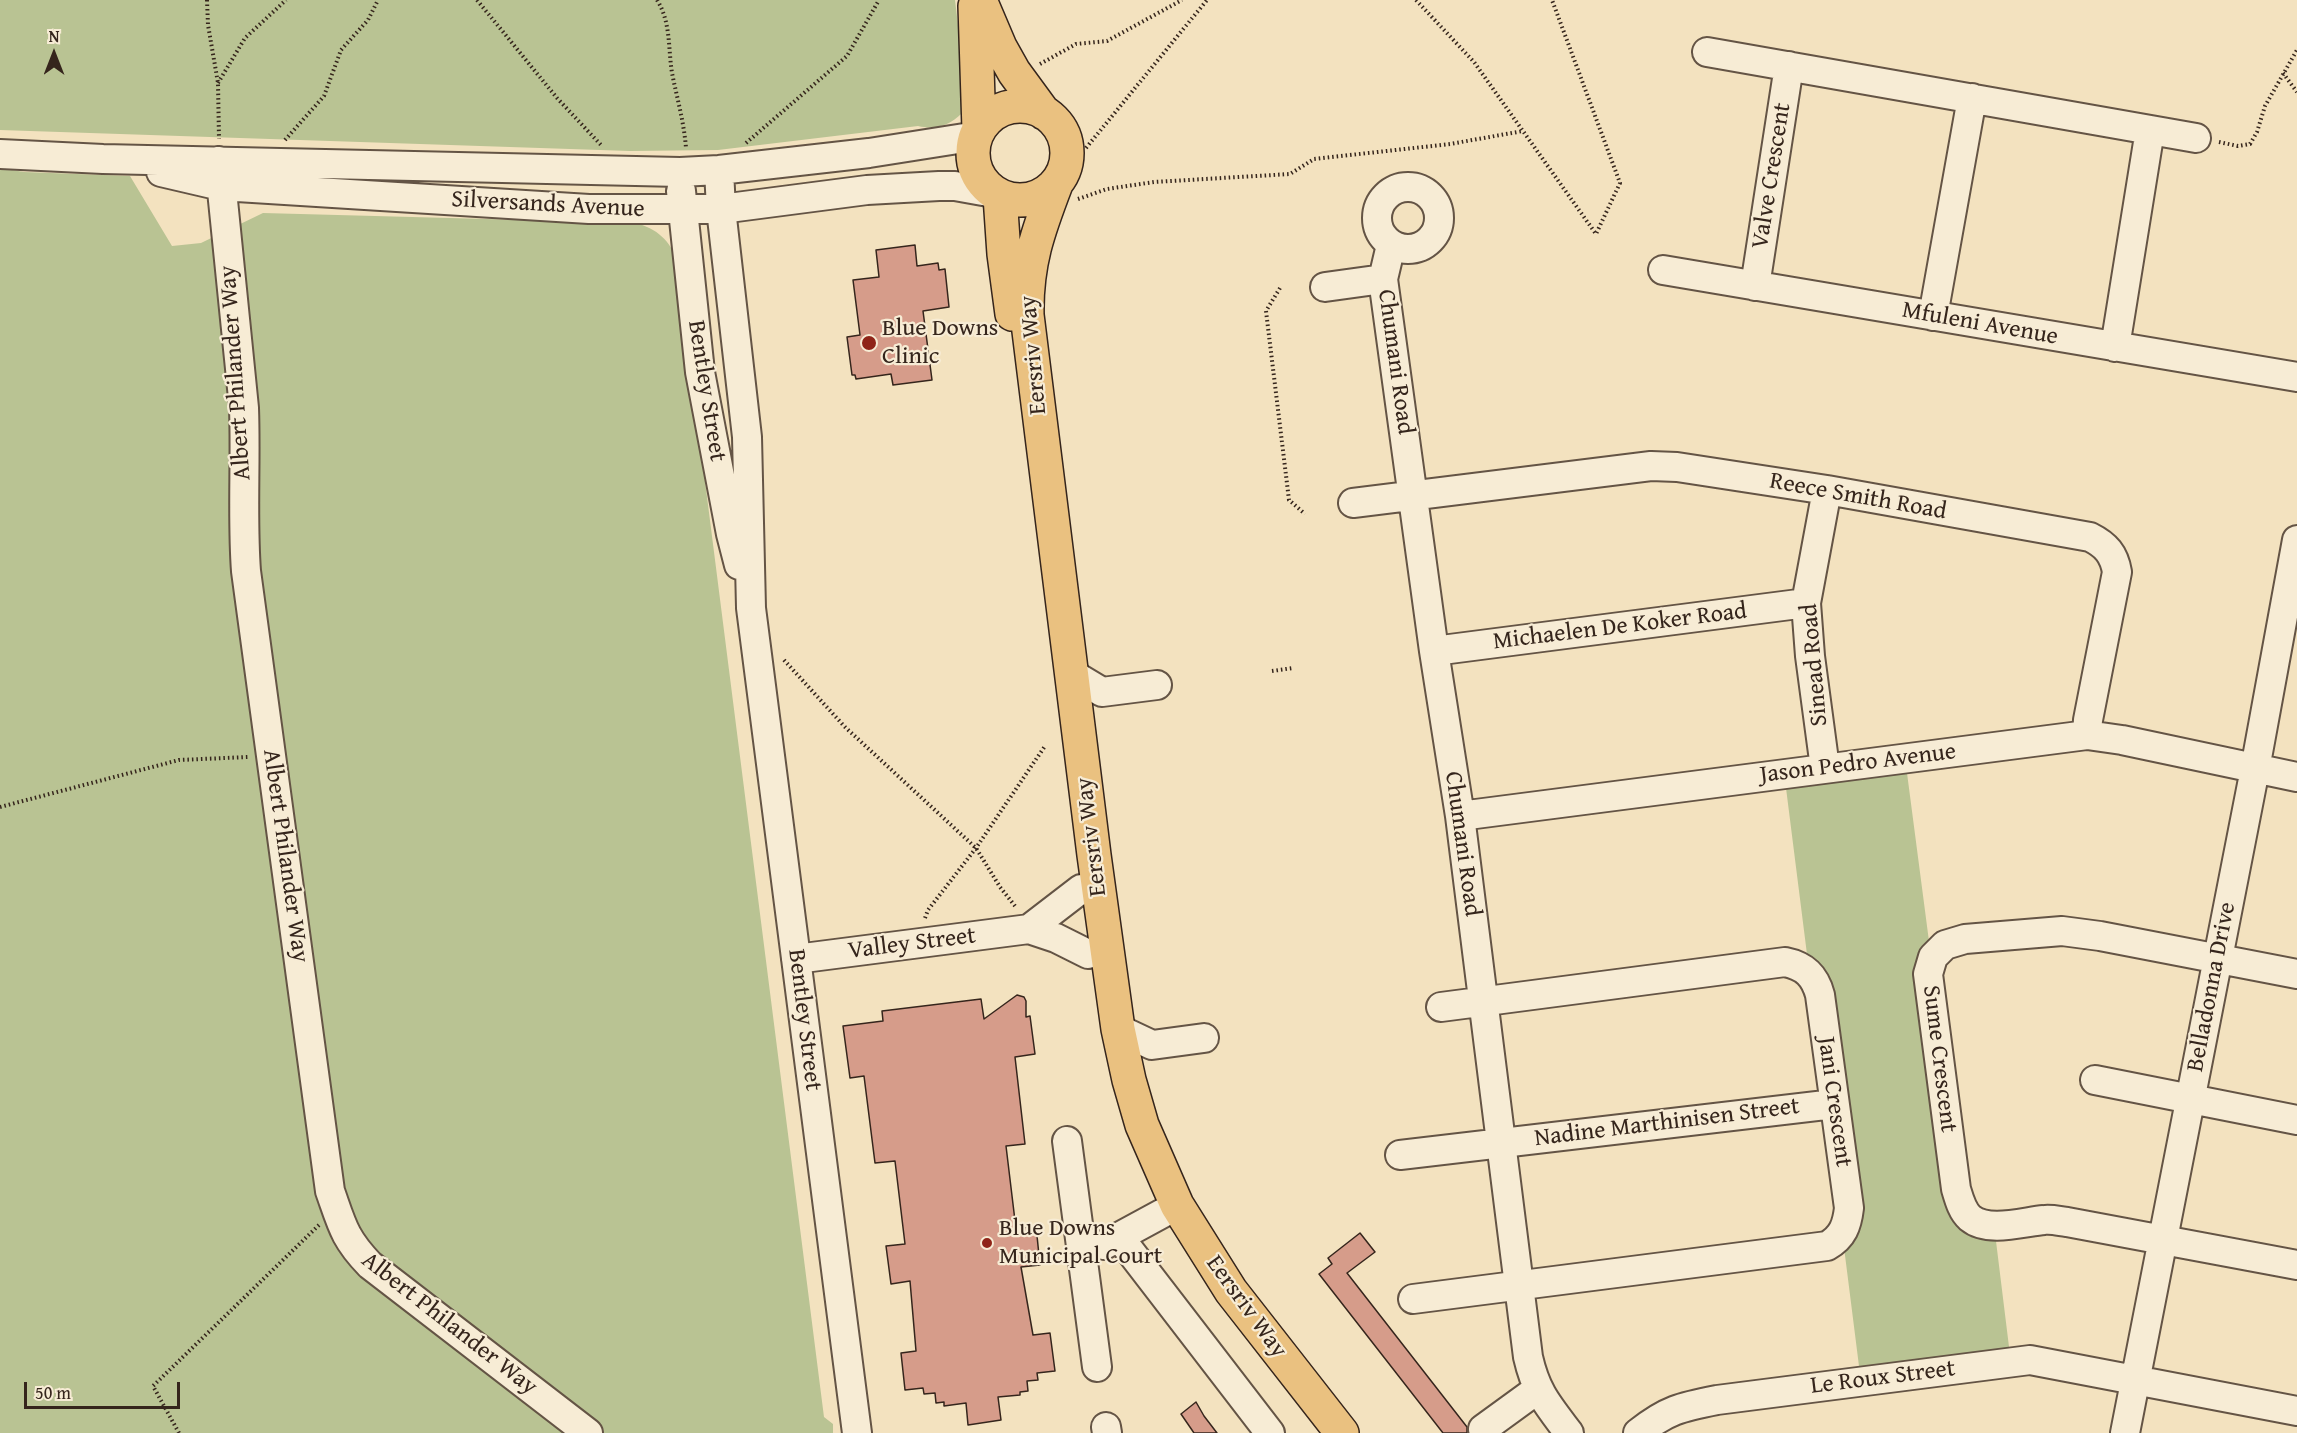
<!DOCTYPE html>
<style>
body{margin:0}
#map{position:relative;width:2297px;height:1433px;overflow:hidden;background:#f3e2bf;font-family:"Gentium Book Plus",serif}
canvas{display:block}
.north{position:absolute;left:24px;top:24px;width:60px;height:60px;-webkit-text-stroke:4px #f7ecd5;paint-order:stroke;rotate:0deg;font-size:16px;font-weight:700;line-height:24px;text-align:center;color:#35251c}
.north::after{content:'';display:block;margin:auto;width:21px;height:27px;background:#35251c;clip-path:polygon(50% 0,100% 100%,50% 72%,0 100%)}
.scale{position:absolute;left:24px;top:1382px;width:156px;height:27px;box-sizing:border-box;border:3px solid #35251c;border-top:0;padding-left:8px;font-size:18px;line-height:21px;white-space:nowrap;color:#35251c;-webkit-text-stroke:4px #f7ecd5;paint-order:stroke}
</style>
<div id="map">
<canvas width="2297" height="1433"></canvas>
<div class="north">N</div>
<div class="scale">50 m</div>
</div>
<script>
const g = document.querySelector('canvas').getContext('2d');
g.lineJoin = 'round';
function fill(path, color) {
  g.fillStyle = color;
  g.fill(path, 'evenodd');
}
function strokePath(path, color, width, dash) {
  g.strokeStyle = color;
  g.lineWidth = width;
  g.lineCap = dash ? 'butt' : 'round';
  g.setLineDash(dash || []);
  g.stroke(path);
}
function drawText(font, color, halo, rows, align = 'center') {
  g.font = font + ' "Gentium Book Plus",serif';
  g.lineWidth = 4.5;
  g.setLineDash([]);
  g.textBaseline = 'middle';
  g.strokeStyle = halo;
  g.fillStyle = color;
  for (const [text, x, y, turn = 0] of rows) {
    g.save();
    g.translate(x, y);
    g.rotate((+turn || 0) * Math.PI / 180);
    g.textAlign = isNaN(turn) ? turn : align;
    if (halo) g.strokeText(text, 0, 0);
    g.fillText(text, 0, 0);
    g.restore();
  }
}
fill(new Path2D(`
 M0 0H955L962 59V113C949 126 935 130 918 126L718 150 630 151 0 130Z
 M0 168 24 172 130 176 172 246 201 243 263 213 636 223C657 229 670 240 677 261L824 1417 833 1424V1433H0Z
 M1907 773 1930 949 1949 1202 1995 1233 2010 1355 1860 1374 1786 788Z`), '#b9c393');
const building = new Path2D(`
 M915 245 917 266 938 263 939 270 945 269 949 307 923 311 932 380 893 385 891 374 856 379 855 375H852L847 337 860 335 853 280 879 277 876 250Z
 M1017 995 1024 997 1026 1001V1017L1030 1016 1035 1054 1015 1057 1025 1144 1006 1146 1016 1229 1036 1226 1040 1265 1021 1267 1033 1335 1050 1333 1055 1371 1037 1373 1038 1380 1027 1381 1028 1391 1020 1392V1395L998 1397 1001 1420 968 1425 966 1403 944 1406V1402L936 1403 935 1393 924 1394 923 1388 905 1390 901 1353 916 1351 910 1281 891 1284 886 1246 905 1244 895 1161 875 1163 864 1076 850 1078 843 1026 883 1021 882 1011 981 999 984 1019Z
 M1360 1233 1375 1252 1347 1273 1467 1427V1433H1443L1319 1274 1332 1264 1328 1258Z
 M1196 1402 1204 1416 1217 1433H1194L1181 1414Z`);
fill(building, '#d69c8a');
strokePath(building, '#35251c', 1.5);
const minor = new Path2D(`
 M1707 52 2196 138
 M0 154 103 159 680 172 719 170 869 153 977 136
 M219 161 244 408C246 462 242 517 246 571L330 1191C342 1225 344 1238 370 1265L588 1433
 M719 170 721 209 747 437 751 608 857 1433
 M161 172 221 186 589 209H721L867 190 939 186H955L994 193
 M1377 218a31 31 0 1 1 62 0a31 31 0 1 1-62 0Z
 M681 191 700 372 731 534 739 565
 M1391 245 1383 279 1434 651 1460 816 1528 1357C1536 1392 1547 1404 1569 1433
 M1663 270 2297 377
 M1755 286 1789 66
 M1325 287 1383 279
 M1933 316 1972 98
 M2115 347 2150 130
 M1353 503 1651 466 1677 467 1827 490 2090 537C2106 545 2114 554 2117 572L2088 720 2087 735
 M1434 651 1806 603
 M1072 674 1102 692 1157 685
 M1825 768 1810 656 1806 603 1827 490
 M1460 816 2087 735 2122 740 2297 777
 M1029 929 1081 889
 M796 959 1029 929 1056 938 1088 954
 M2297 974 2100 936 2062 931 1965 939 1945 945 1933 957 1928 974 1956 1189C1959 1199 1962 1211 1970 1218 1988 1233 2023 1222 2044 1220 2051 1219 2059 1221 2067 1222L2297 1265
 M1118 1029 1152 1045 1204 1038
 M2095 1080 2297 1120
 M1067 1141 1097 1367
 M1400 1155 1834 1104
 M1120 1238 1270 1433
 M1104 1245 1163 1213
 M1413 1299 1827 1246C1843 1237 1847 1225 1849 1208L1820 995C1815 976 1805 966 1785 962L1441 1007
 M1106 1427 1107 1433
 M1483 1429 1538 1389
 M1638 1433C1667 1410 1681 1407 1717 1400L2030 1360 2297 1411
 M2125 1433 2255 769 2297 540`);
const major = new Path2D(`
 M980 0 1000 47 1014 72 1044 113
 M975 6 979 130
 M973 153a47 47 0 1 1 94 0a47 47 0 1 1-94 0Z
 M1056 184C1038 231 1026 264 1027 315L1094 855 1118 1029 1129 1080 1142 1125 1177 1205 1231 1291 1342 1433
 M1000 196 1004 254 1012 314`);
strokePath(minor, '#645445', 32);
strokePath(major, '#35251c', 36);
strokePath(new Path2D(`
 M207 0 208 25 218 83 219 139
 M477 0 557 98 601 145
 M657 0C671 22 668 48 672 73 677 98 684 122 686 148
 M1416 0 1474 62 1596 234 1620 183 1552 0
 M1040 64 1076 44 1107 41 1182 0
 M2283 73 2297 92
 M218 83 245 38 286 0
 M285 140 324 96 341 50 368 20 378 0
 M2219 142 2238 146 2250 144 2257 132 2265 106 2297 50
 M746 143 847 56 879 0
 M1086 148 1207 0
 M1078 199 1107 189 1154 182 1290 174 1314 159 1450 144 1523 131
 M1280 288 1266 311 1289 500 1305 514
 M784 660 845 727 976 848 1000 887 1015 906
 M1272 671 1293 668
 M0 807 179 760 248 757
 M925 918 928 910 976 848 1045 746
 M179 1433 153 1386 319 1225`), '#35251c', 4, [1.5, 3]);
strokePath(minor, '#f7ecd5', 28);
strokePath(major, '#eac180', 33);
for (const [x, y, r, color] of [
 [869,343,8,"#8f2418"],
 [987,1243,6,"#8f2418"]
]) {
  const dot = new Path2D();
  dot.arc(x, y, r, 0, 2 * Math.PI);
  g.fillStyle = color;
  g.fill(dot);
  strokePath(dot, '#f7ecd5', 2);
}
drawText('24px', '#35251c', '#f7ecd5', [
 ["Valve Crescent",1772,176,-81],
 ["Silversands Avenue",548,205,3],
 ["Mfuleni Avenue",1980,324,10],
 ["Eersriv Way",1034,355,-95],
 ["Chumani Road",1395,362,82],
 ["Albert Philander Way",236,373,-94],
 ["Bentley Street",706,391,81],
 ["Reece Smith Road",1858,497,10],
 ["Michaelen De Koker Road",1620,627,-7],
 ["Sinead Road",1815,665,-95],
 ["Jason Pedro Avenue",1858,764,-7],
 ["Eersriv Way",1092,837,-97],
 ["Chumani Road",1462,844,82],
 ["Albert Philander Way",285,856,82],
 ["Valley Street",912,944,-7],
 ["Belladonna Drive",2212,987,-79],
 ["Bentley Street",804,1020,83],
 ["Sume Crescent",1939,1059,83],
 ["Jani Crescent",1834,1102,82],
 ["Nadine Marthinisen Street",1667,1123,-7],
 ["Eersriv Way",1246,1307,54],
 ["Albert Philander Way",449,1324,38],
 ["Le Roux Street",1883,1378,-7]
]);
drawText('24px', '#35251c', '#f7ecd5', [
 ["Blue Downs",882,329],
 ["Clinic",882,357],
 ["Blue Downs",999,1229],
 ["Municipal Court",999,1257]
], 'left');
</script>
